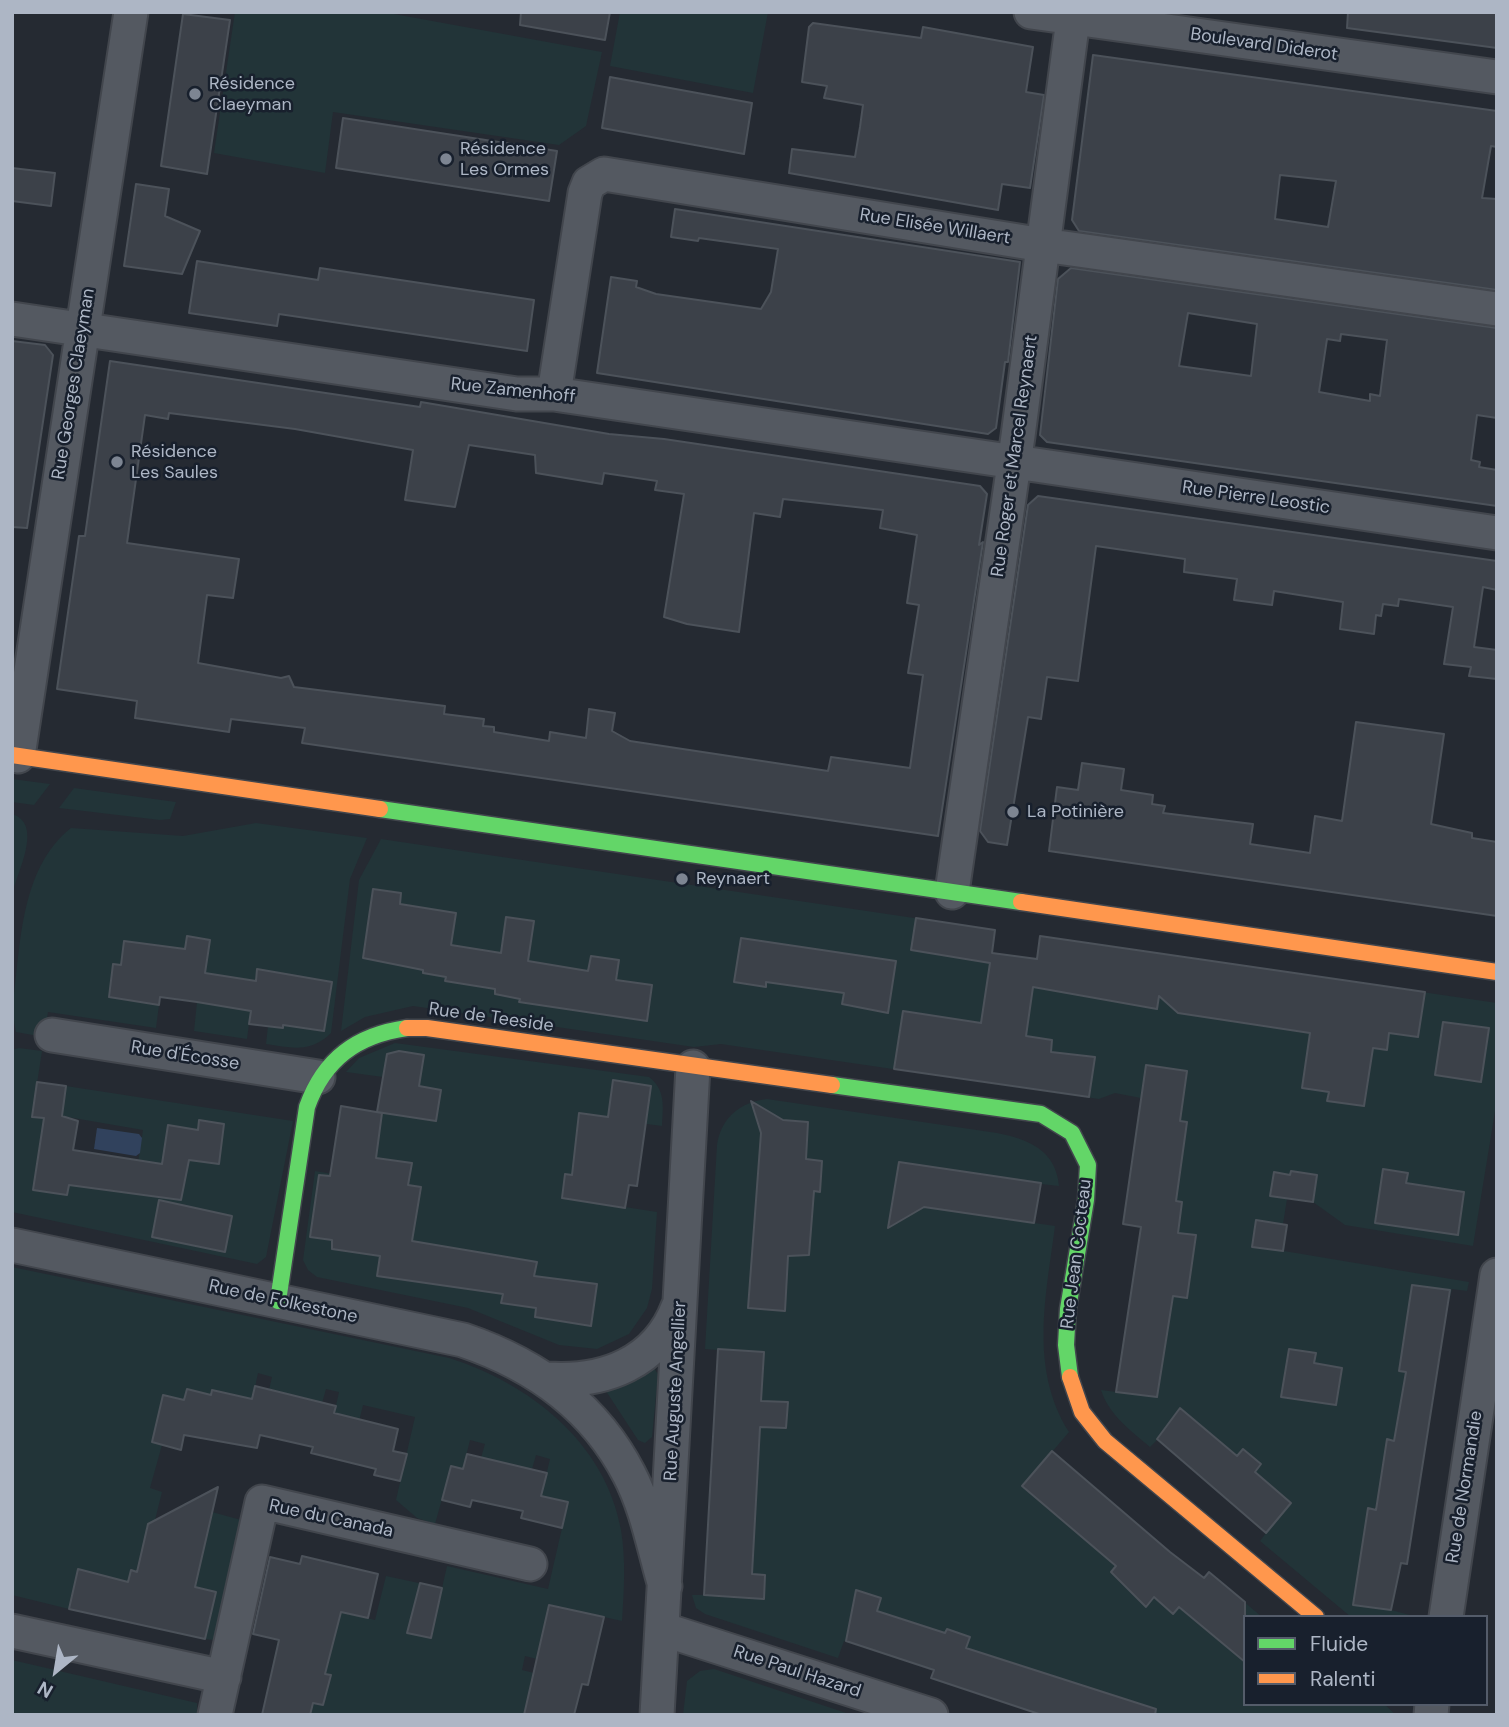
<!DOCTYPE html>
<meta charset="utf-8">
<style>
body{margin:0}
#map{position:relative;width:1509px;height:1727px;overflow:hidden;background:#252a32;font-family:"DM Sans",sans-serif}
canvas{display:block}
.frame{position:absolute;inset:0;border:14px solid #adb6c5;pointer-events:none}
.legend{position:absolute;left:1243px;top:1615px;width:245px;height:91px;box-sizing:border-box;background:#18202d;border:2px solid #545c6a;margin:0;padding:9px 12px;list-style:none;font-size:21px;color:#adb6c5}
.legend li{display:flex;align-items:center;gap:14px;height:35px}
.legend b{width:35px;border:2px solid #545c6a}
.north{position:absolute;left:21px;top:1636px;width:70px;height:70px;-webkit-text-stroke:5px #18202d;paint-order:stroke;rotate:210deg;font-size:19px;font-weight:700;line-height:28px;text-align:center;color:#adb6c5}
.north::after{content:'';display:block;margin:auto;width:24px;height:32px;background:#adb6c5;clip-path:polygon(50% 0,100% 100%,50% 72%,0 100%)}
</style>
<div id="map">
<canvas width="1509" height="1727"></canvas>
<div class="frame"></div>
<ul class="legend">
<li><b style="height:9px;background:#63d668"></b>Fluide</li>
<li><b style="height:9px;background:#ff974d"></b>Ralenti</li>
</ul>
<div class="north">N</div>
</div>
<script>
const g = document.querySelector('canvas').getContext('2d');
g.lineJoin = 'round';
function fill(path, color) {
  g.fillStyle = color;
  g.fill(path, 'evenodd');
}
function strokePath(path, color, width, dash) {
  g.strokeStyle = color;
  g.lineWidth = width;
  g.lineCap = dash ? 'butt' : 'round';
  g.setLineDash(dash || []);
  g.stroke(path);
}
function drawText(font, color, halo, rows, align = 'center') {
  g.font = font + ' "DM Sans",sans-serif';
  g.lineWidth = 5;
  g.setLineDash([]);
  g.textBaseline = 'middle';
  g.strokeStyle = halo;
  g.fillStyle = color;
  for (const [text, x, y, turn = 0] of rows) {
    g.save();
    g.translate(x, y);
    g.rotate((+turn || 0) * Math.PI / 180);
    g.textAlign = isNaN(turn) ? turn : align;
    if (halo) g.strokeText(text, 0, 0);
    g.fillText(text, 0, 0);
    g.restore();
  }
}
fill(new Path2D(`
 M235 12H383L602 52 586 126 559 145 333 112 325 173 214 153Z
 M620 12H768L753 93 610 66Z
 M12 779 50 784 34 805 12 802Z
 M74 788 176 802 170 819 160 820 59 808Z
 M12 814C44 824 17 872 12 895Z
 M256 823 367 838 350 879 331 1033C311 1053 292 1048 266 1044L268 1026 249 1024 247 1039 194 1031 197 1002 178 1000V993L161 990 156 1028 48 1012 44 1037 16 1032 12 1011C21 950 18 870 71 828L183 836Z
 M381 839 995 930 992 953 1037 959 1040 936 1497 1003V1099L1473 1246 1345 1225 1313 1202 1287 1199 1283 1224 1287 1225 1284 1251 1469 1282 1467 1291 1452 1289 1448 1304 1391 1610 1417 1617H1351L1260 1541 1266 1533 1157 1440 1150 1447C1130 1430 1109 1415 1101 1390L1117 1392 1141 1228 1123 1224 1141 1098 1115 1093 1099 1099 721 1044 694 1047 413 1006 365 1017 341 1031 359 880Z
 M395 1043 649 1077C666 1090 663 1107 662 1126L639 1123 642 1147 637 1186 629 1185 625 1207 657 1212 652 1289 647 1308 629 1334 597 1349 559 1345 468 1308 317 1277 308 1270 303 1260 315 1171 338 1175 334 1148 341 1106 385 1113 381 1094 383 1077 346 1072 359 1058Z
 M19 1048 42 1051 32 1116 44 1118 67 1195 69 1185 123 1192 137 1169 143 1130 62 1116 66 1086 293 1121 266 1257 257 1264 12 1212V1050Z
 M767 1099 997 1133C1028 1139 1056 1150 1059 1186L1041 1184 1034 1223 1055 1226C1046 1296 1029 1368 1069 1432L1052 1452 1202 1579 1209 1572 1262 1617H1245V1704H1384L1396 1715H1042L931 1679 933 1670 844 1641 838 1658 705 1614 696 1608 692 1595H704L718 1350 705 1349 717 1145C721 1118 740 1102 767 1099Z
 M12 1267 449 1358C529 1383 606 1443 621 1530 626 1560 624 1591 622 1621L549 1605 537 1659 525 1656 522 1670 534 1673 524 1715H262L278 1640 323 1608 375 1620 386 1576 442 1588 447 1566 548 1589 568 1502 541 1496 550 1459 536 1455 532 1469 481 1458 485 1444 470 1440 463 1469 451 1467 435 1524 417 1518 396 1500 415 1417 363 1405 356 1434 331 1428 339 1392 326 1389 322 1403 269 1390 272 1377 258 1373 250 1411 239 1396 213 1390 211 1395 187 1390 184 1400 152 1442 162 1445 150 1488 162 1492 155 1520 148 1524 202 1556 206 1540 203 1538 212 1512 241 1520 214 1640 205 1639 179 1584 131 1571 128 1582 78 1570 69 1609 12 1595Z
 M651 1364 658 1374 652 1437 645 1443 638 1440 604 1388Z
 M12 1660 197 1703V1715H12Z
 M714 1669 852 1715H683L687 1681 700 1671Z`), '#223438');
fill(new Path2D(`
 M97 1128 139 1134 142 1138 140 1153 136 1156 94 1149Z`), '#31425d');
const building = new Path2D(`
 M521 12H610L605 40 520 25Z
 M1348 12H1497V48L1347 28Z
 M183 14 230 20 207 174 161 166Z
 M813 23 921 38 923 27 1033 47 1026 92 1044 95 1030 188 1002 184 998 210 789 173 792 149 855 157 860 127 863 105 824 98 827 86 802 82 809 27Z
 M1093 55 1497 111V147L1491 146 1482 198 1497 199V290L1079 231 1072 220ZM1280 175 1336 181 1328 227 1275 219Z
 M610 77 752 103 744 154 602 128Z
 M343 118 557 151 549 201 336 168Z
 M12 168 55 173 51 206 12 201Z
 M136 184 169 189 165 216 200 231 182 274 124 266Z
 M675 209 1020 262 1008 362H1005L996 428 988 434 597 373 611 277 637 281 636 287 656 294 761 309 771 292 778 249 699 238 698 241 671 237Z
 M197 261 318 280 320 268 534 300 527 351 279 314 277 326 189 313Z
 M1071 268 1497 328V418L1477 415 1471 460 1480 462 1479 467 1497 470V506L1047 442 1040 435 1058 279ZM1188 313 1257 324 1251 376 1179 366ZM1341 334 1387 340 1380 396 1370 394V401L1319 392 1327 339 1340 341Z
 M12 341 45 345 53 355 27 528 12 527Z
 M110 361 420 407 421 402 609 434 664 439 980 486 987 494 979 545 983 542 938 836 302 743 305 728 231 719 229 732 135 718 137 701 57 689 79 536H85ZM169 413 295 429 413 450 405 500 433 504 455 507 469 445 535 455 536 473 602 484 604 473 657 481 655 490 684 494 664 617 687 624 739 632 754 513 780 517 783 499 883 510 880 528 917 535 907 603 919 605 908 673 923 675 910 768 831 757 828 771 630 741 612 731 615 713 589 709 586 738 550 732 549 741 494 732V727L483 726 484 719 444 714 445 706 294 687 289 676 281 678 198 663 207 595 233 598 239 559 127 543 145 415 168 419Z
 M1038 496 1497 561V590L1483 587 1474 647 1497 650V679L1469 676 1471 667 1444 664 1453 607 1399 599 1398 606 1383 604 1381 616 1376 615 1374 634 1340 629 1343 602 1274 591 1272 605 1234 600 1237 579 1184 572 1185 559 1096 546 1078 681 1047 677 1041 719 1028 717 1007 845 988 842 980 831 1028 505Z
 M1356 722 1444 734 1431 824 1472 833V838L1497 842V916L1049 851 1057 787 1078 790 1082 763 1124 769 1121 790 1153 795 1152 804 1165 806 1163 813 1253 824 1250 844 1310 853 1315 816 1342 821Z
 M373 889 401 893 400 904 456 913 451 945 501 953 506 917 534 921 528 961 588 971 591 956 619 960 616 980 652 985 647 1021 519 1002 520 999 495 994V989L445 981 446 977 423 973V970L363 958Z
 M916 918 995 930 992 953 1037 959 1040 936 1425 992 1418 1037 1389 1033 1387 1050 1373 1048 1364 1106 1327 1101 1329 1092 1302 1088 1310 1033 1178 1013 1159 996 1157 1009 1033 987 1026 1036 1052 1040 1051 1052 1095 1057 1089 1097 894 1069 903 1011 981 1023 990 963 911 950Z
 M187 936 210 940 205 973 256 981 257 969 332 982 324 1031 283 1025V1028L249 1024 251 1011 197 1002 160 997 159 1005 109 997 113 964 121 965 124 941 185 949Z
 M741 938 896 961 888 1013 842 1004 844 993 766 982V987L734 982Z
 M1443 1022 1489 1028 1481 1082 1435 1075Z
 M399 1051 424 1055 419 1086 441 1090 436 1121 377 1112 387 1054Z
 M1146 1065 1187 1071 1180 1121 1187 1122 1176 1201 1182 1202 1178 1233 1196 1235 1187 1298 1173 1296 1157 1397 1116 1392 1141 1227 1123 1224Z
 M613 1080 651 1086 637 1186 629 1185 625 1208 562 1198 565 1174 572 1175 579 1113 608 1117Z
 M37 1082 66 1086 62 1116 78 1121 73 1150 162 1164 168 1125 198 1130 199 1120 224 1124 219 1164 189 1160 181 1200 69 1185 67 1195 33 1190 44 1118 32 1117Z
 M751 1101 783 1120 808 1122 806 1159 822 1161 820 1192 814 1191 809 1255 788 1256 785 1311 748 1308 761 1133Z
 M341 1106 382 1113 376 1158 412 1163 408 1185 421 1187 412 1241 537 1262 534 1276 597 1284 591 1326 535 1317 536 1308 501 1303 503 1294 377 1276 380 1256 332 1249V1240L310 1237 319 1175 330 1176Z
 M899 1162 1041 1183 1034 1223 924 1207 888 1228Z
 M1383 1169 1408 1173 1406 1183 1464 1192 1458 1235 1375 1223Z
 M1291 1171 1317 1175 1313 1202 1270 1196 1274 1172 1290 1175Z
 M159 1200 232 1216 225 1252 152 1237Z
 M1256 1220 1287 1225 1283 1251 1252 1247Z
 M1412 1285 1450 1290 1407 1564 1401 1563 1391 1610 1353 1605 1368 1508 1376 1510 1387 1439 1394 1441 1406 1372 1399 1371Z
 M718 1349 764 1352 761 1401 788 1402 786 1428 760 1427 752 1574 765 1575 764 1599 704 1595Z
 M1289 1349 1316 1353 1314 1363 1342 1368 1336 1405 1281 1397Z
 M255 1386 336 1406 334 1413 398 1429 393 1451 407 1454 400 1481 374 1475 376 1469 311 1453 313 1447 260 1435 257 1448 184 1435 181 1450 152 1442 163 1395 184 1400 187 1389 211 1395 212 1390 252 1399Z
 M1180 1408 1237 1456 1243 1449 1261 1464 1255 1472 1291 1503 1266 1533 1157 1439Z
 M1052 1451 1170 1552 1204 1578 1209 1572 1245 1602V1662L1179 1607 1173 1614 1154 1597 1146 1607 1111 1572 1116 1566 1022 1486Z
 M467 1454 547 1473 541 1496 568 1502 562 1528 521 1518 523 1511 472 1500 470 1507 442 1500 451 1466 463 1469Z
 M218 1487 195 1587 216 1592 205 1639 69 1609 78 1569 128 1582 131 1570 137 1572 148 1524Z
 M302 1556 378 1574 368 1618 341 1612 325 1674 331 1675 323 1705 313 1703 310 1715H262L279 1640 253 1634 270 1557 300 1564Z
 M420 1583 442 1588 431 1638 407 1633Z
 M856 1590 881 1598 877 1611 945 1633 947 1629 970 1637 966 1648 1156 1709 1155 1715H1042L931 1678 934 1670 846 1641Z
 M549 1605 604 1617 588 1685 582 1684 574 1715H524Z`);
fill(building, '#3c4149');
strokePath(building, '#4c525a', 2);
const street = new Path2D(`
 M1031 12 1497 77
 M12 319 517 394H554L1497 533
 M554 394 585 193 589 183 604 174 1043 245 1497 309
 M18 756 131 12
 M952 892 1018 436 1073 19
 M52 1035 318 1077
 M12 1245 463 1340C534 1364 594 1406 629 1474 647 1508 654 1549 665 1586
 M547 1379C604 1383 657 1363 678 1307
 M1446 1617 1497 1275
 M662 1629 931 1715
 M12 1631 224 1677
 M215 1715 262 1502 530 1564
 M657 1715 693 1067
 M1431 1715 1432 1704`);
const fast = new Path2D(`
 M380 809 1021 902
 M832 1085 1041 1114 1072 1133 1088 1165 1086 1200 1068 1309 1066 1345 1070 1377
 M278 1301 307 1107C324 1059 357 1035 407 1028`);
const slow = new Path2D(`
 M12 755 380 809
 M1021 902 1497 972
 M407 1028H427L832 1085
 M1070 1377 1082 1412 1105 1441 1316 1617`);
strokePath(street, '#42464d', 37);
strokePath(fast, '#42464d', 19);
strokePath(slow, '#42464d', 19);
strokePath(street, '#545961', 33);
strokePath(fast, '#63d668', 16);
strokePath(slow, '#ff974d', 16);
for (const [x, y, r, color] of [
 [195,94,7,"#7d8592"],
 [446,159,7,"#7d8592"],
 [117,462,7,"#7d8592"],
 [1013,812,7,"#7d8592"],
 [682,879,7,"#7d8592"]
]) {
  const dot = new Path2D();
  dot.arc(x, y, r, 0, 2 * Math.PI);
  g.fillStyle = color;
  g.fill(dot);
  strokePath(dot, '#18202d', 2.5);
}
drawText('18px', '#adb6c5', '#18202d', [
 ["Boulevard Diderot",1264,45,8],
 ["Rue Elisée Willaert",935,227,9],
 ["Rue Georges Claeyman",74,384,-81],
 ["Rue Zamenhoff",513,391,6],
 ["Rue Roger et Marcel Reynaert",1015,456,-82],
 ["Rue Pierre Leostic",1256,498,8],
 ["Rue de Teeside",491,1018,8],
 ["Rue d'Écosse",185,1056,9],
 ["Rue Jean Cocteau",1077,1254,-83],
 ["Rue de Folkestone",283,1302,12],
 ["Rue Auguste Angellier",676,1391,-87],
 ["Rue de Normandie",1465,1487,-81],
 ["Rue du Canada",331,1519,12],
 ["Rue Paul Hazard",797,1672,18]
]);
drawText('18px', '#adb6c5', '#18202d', [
 ["Résidence",209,84],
 ["Claeyman",209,105],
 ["Résidence",460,149],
 ["Les Ormes",460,170],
 ["Résidence",131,452],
 ["Les Saules",131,473],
 ["La Potinière",1027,812],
 ["Reynaert",696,879]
], 'left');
</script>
